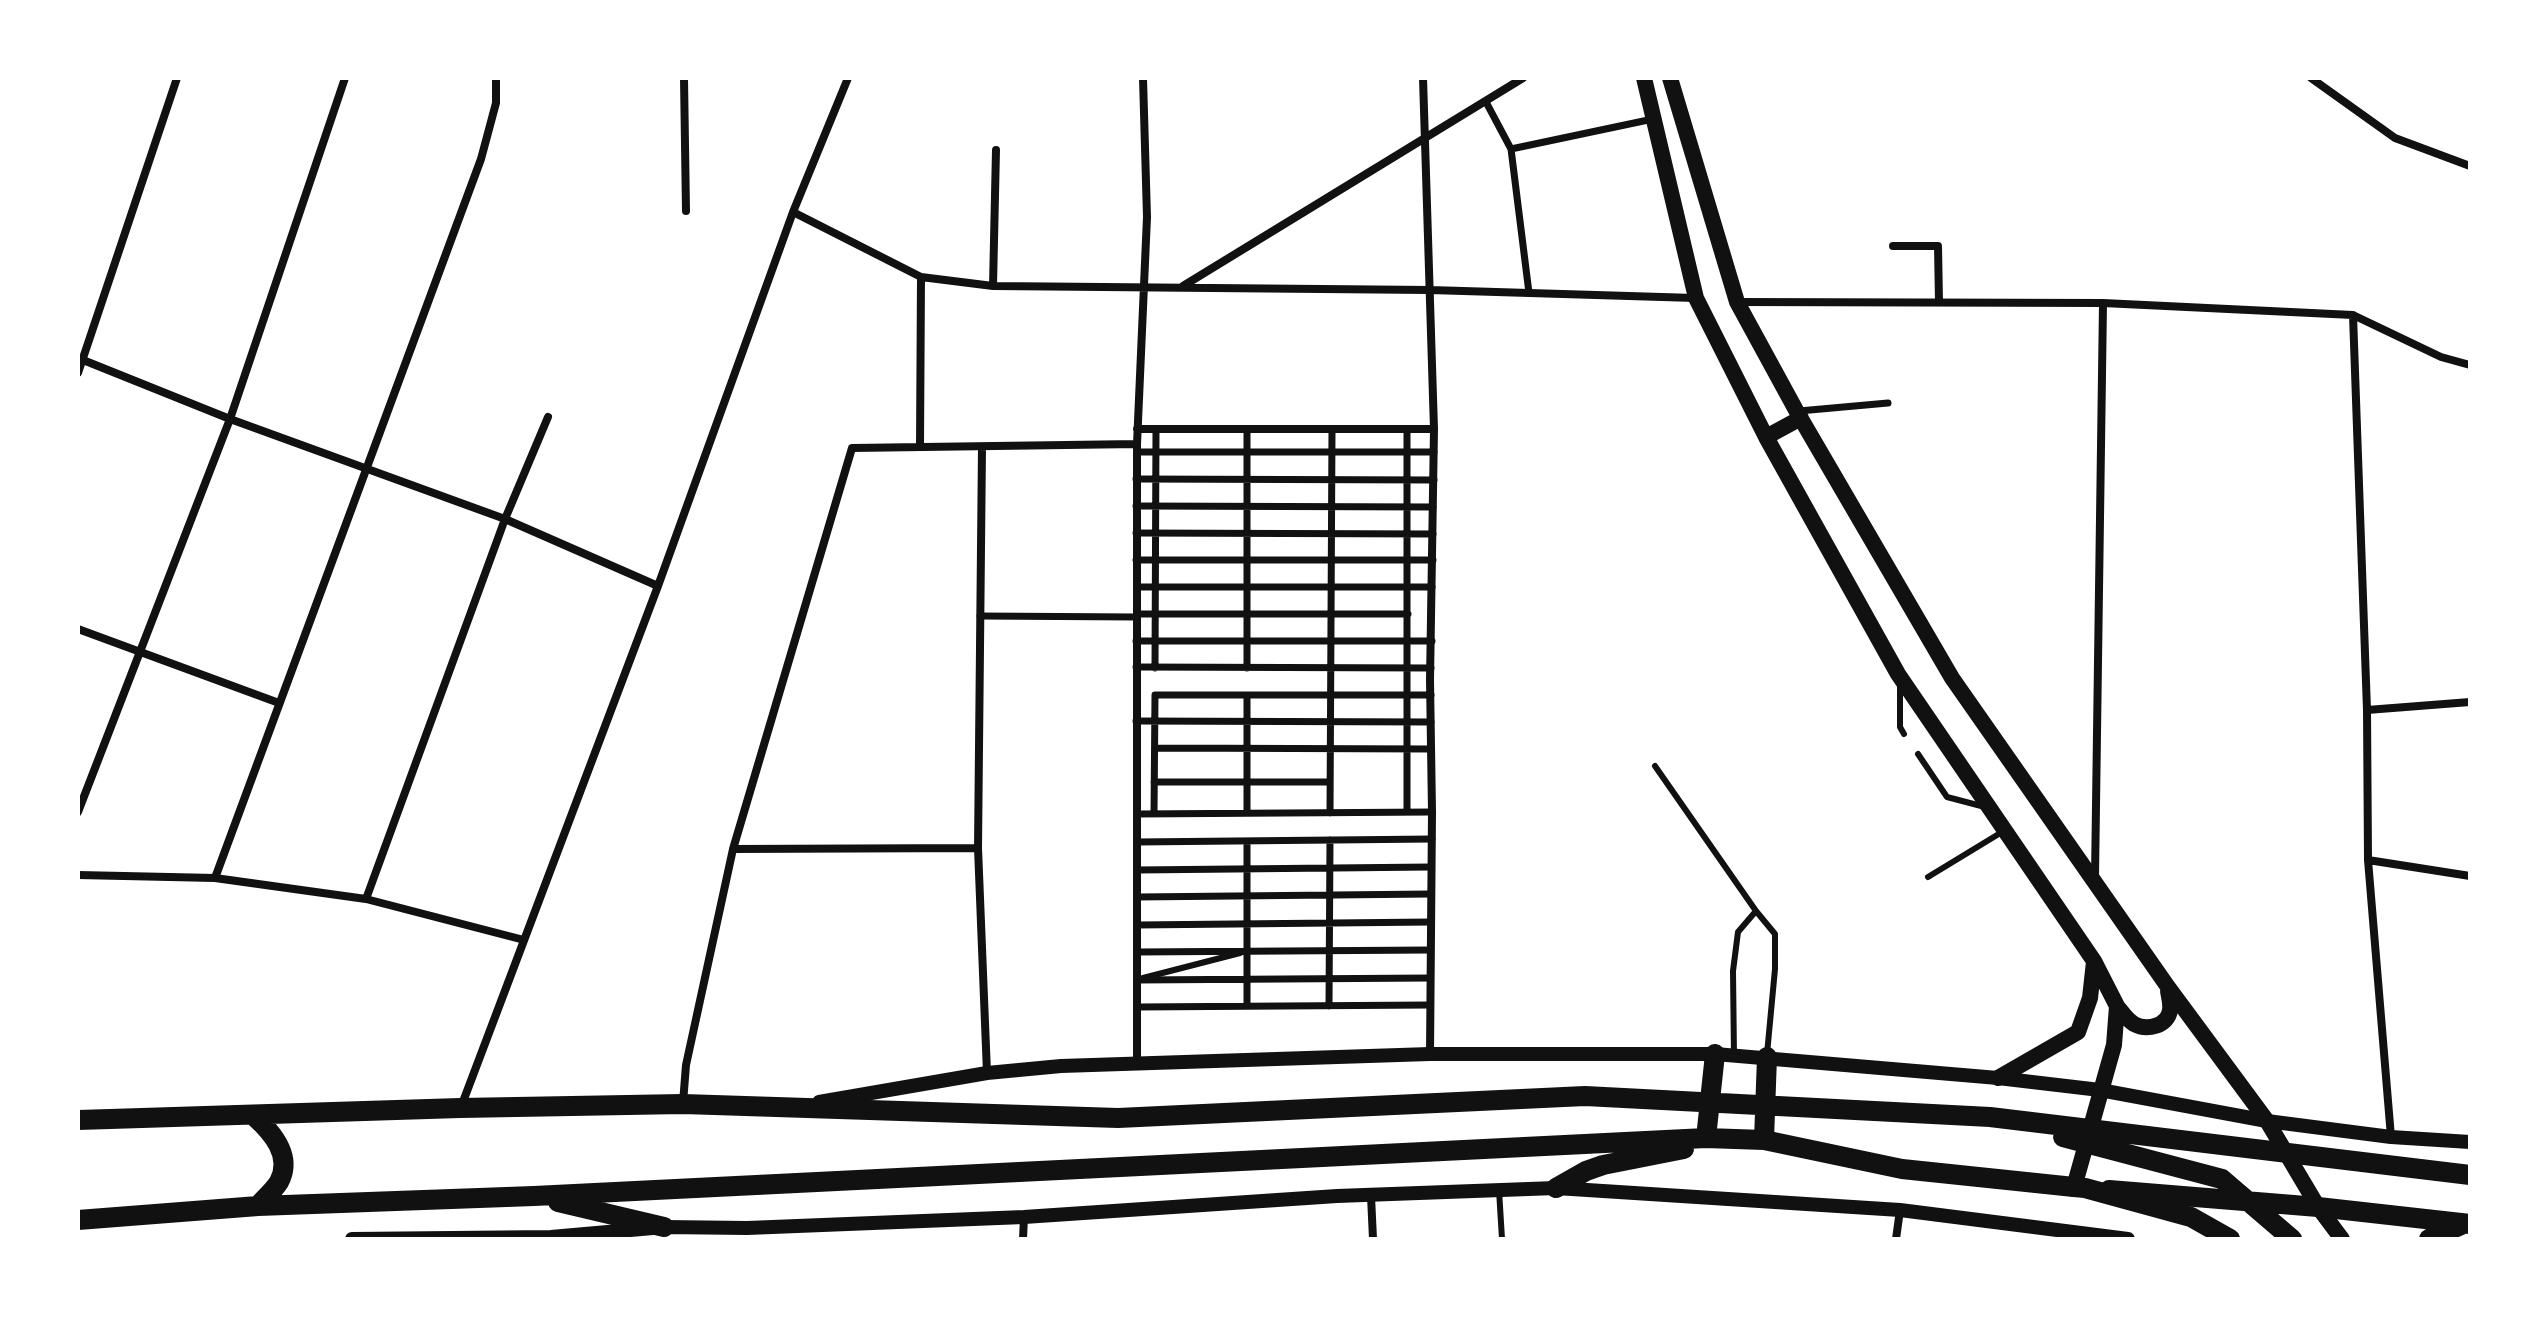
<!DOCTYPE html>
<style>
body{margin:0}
#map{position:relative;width:2548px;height:1317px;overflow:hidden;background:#fff;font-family:"PT Sans Narrow",sans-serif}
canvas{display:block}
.frame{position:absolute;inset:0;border:80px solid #fff;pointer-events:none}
</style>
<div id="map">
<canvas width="2548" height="1317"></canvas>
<div class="frame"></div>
</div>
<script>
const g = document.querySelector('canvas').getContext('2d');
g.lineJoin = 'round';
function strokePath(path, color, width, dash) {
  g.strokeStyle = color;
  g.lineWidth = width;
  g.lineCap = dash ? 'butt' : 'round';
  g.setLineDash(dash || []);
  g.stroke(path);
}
strokePath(new Path2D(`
 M1900 685V727L1904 734
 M1918 754 1947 797 1985 807
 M1655 766 1756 911 1775 934V969L1767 1054
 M1928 877 2002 832
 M1143 978 1240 953
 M1734 1057 1733 971 1738 932 1756 911
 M1499 1190 1502 1239`), '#111', 6);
strokePath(new Path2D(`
 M1486 102 1511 149
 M1529 293 1511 149 1653 119
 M1799 411 1888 403
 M1247 429V668
 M1407 429V812
 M1137 452H1434
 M1136 479 1434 480
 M1136 506 1433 507
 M1136 533 1433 534
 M1136 560H1433
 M1137 587H1432
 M1137 614H1408
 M980 616 1136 617
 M1136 641H1432
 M1136 667 1431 668
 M1155 668 1156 429
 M1136 721 1431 722
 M1155 748 1430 749
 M1154 782H1330
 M1247 813V695
 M1330 813 1332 429
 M1137 814 1432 812
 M1154 814 1155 695H1431
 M1247 841V1006
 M1137 842 1432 839
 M1137 870 1431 867
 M1137 897 1431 894
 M1137 925 1431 922
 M1137 952 1430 950
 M1137 980 1430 978
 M1329 1006 1330 840
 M1137 1007 1430 1005`), '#111', 7);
strokePath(new Path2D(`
 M684 78 686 211
 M1423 78 1434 429 1430 680 1432 812 1430 1054
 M2311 78 2395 138 2470 166
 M793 212 921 277 993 286 1430 290 1695 298
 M1893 246H1938L1939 302
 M993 286 996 150
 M1183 286 1523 78
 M1738 302 2103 303 2353 315 2441 357 2470 365
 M2353 315 2367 710 2368 860 2391 1137
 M78 358 230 419 505 519 658 586
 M78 373 177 78
 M1137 429H1434
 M920 447 921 277
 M982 447 978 848 987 1073
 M78 629 279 703
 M2367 710 2470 702
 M78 812 230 419 345 78
 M733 849 978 848
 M2368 860 2470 876
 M78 875 215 878 366 899 524 940
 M2095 877 2103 303
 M215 878 481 159 496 103V78
 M366 899 505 519 548 417
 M1137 1063V444L1147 217 1143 78
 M683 1103 686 1065 733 849 852 448 1137 444
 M461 1107 658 586 793 212 848 78
 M1371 1196 1373 1239
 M1023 1239 1024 1217
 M1896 1239 1900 1210`), '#111', 8);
strokePath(new Path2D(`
 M819 1102 987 1073 1061 1066 1430 1054H1715L1998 1078 2100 1090 2267 1121 2391 1137 2470 1142
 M352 1239 551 1237 664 1227 747 1228 1024 1217 1337 1196 1556 1188 1900 1210 2128 1239`), '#111', 14);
strokePath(new Path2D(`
 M1644 78 1696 298 1766 437 1898 674 2094 961 2117 1006 2114 1045 2074 1187
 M1670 78 1737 302 1797 412 1952 678 2168 987 2267 1121 2318 1207 2342 1239
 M1766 437 1801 418
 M2117 1006C2122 1012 2127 1020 2134 1024 2147 1031 2168 1026 2170 1010 2171 1004 2169 997 2168 991
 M1998 1078 2078 1032 2090 998 2094 962`), '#111', 16);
strokePath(new Path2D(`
 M254 1116C272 1132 293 1156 279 1182 274 1190 264 1199 258 1206
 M78 1120 460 1108 683 1104 1118 1118 1585 1096 1990 1117 2470 1175
 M2063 1137 2222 1179 2292 1239
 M1706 1138 1715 1054
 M1764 1140 1767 1057
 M1556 1188 1586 1171 1603 1165 1684 1149
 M2109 1190 2318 1207 2470 1224
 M558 1202 664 1227
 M78 1220 258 1206 534 1196 1706 1138 1764 1140 1902 1169 2074 1187
 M2429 1239 2461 1225`), '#111', 20);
strokePath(new Path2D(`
 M2074 1187 2085 1188 2191 1217 2230 1239`), '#111', 20);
</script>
